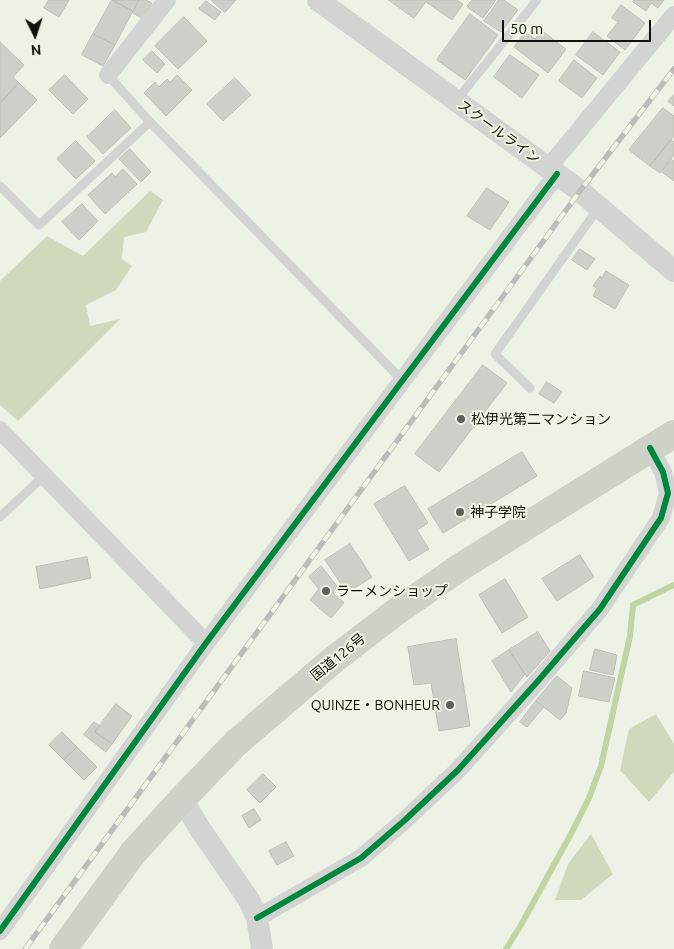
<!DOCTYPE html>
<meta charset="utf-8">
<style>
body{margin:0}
#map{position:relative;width:674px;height:949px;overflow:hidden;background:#edf2e7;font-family:Ubuntu,sans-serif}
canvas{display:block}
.north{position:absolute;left:10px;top:10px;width:50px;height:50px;-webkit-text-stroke:4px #eef6e3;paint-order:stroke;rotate:176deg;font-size:14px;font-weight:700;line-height:20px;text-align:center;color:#10130d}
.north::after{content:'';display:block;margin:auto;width:18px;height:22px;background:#10130d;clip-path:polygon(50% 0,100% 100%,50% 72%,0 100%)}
.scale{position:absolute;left:502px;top:20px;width:149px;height:22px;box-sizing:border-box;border:2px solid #10130d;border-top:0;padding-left:6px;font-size:15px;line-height:18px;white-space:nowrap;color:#10130d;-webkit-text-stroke:4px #eef6e3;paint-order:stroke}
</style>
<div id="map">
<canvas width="674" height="949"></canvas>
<div class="north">N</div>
<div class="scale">50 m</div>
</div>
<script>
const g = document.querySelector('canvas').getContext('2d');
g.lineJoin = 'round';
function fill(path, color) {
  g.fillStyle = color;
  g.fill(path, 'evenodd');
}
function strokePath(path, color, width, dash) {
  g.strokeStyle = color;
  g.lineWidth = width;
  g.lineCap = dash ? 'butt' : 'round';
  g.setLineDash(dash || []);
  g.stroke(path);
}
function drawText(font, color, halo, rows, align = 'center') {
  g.font = font + ' Ubuntu,"Noto Sans JP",sans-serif';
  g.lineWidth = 4;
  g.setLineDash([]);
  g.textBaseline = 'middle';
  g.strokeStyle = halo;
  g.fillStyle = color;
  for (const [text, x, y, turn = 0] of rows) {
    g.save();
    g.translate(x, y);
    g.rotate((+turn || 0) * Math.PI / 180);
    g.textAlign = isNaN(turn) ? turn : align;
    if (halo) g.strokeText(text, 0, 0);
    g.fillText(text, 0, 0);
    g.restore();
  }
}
fill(new Path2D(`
 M150 191 163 200 146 232 124 237 122 259 132 266 116 290 86 305 90 326 120 319 18 421 0 405V281L47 236 83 256Z
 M656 714 674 744V772L649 802 620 770 629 729Z
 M591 834 613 874 581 900H555L568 864Z`), '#cfdabc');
strokePath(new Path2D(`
 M506 949 521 925 572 832 589 798 601 766 630 636 633 605 674 585`), '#c1d4a1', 6);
const building = new Path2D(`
 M49 0H69L59 17 44 8Z
 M112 0 133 11 115 45 93 34Z
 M113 0H139L133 11Z
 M139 0H146L152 3 143 19 133 13Z
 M211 0H236L225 12Z
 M389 0H427L414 18Z
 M427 0H457L463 4 452 20 426 2Z
 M472 0H496L483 18 467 7Z
 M499 0H504L518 10 501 32 484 21Z
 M634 0H664L658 8 651 3 646 11 633 2Z
 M206 1 221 12 215 20 199 9Z
 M621 5 645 23 625 50 607 36 618 22 612 18Z
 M470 14 498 35 465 80 437 60Z
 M184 17 207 41 178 69 155 46Z
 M541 30 566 49 548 73 514 47 525 32 535 39Z
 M593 32 620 52 603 75 576 55Z
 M93 34 115 45 103 66 82 55Z
 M0 42 24 65 13 77 19 83 0 103Z
 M152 51 165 64 157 73 143 60Z
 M510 55 539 75 522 98 494 77Z
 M574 60 597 78 582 98 559 81Z
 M65 75 88 99 73 114 49 90Z
 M177 75 192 90 166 116 144 93 155 82 159 87 167 79 170 82Z
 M235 78 251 95 223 121 207 104Z
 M19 83 37 100 0 138V103Z
 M674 95V106L668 101Z
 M663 108 674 116V136L650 166 629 150Z
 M115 110 131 128 103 154 87 137Z
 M671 140 674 142V155L660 173 650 166Z
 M76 141 95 161 76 179 57 159Z
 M130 149 151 172 141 182 119 159Z
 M672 160 674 161V181L662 172Z
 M123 169 137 184 105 214 88 195 112 173 115 177Z
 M487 188 509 202 490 230 467 216Z
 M82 204 98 221 79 240 62 222Z
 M580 249 595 259 587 270 572 260Z
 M606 271 629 285 615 309 593 296 597 288 593 286 600 276 602 278Z
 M483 365 507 383 439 472 415 454Z
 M547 382 562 392 554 403 539 394Z
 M522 452 537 476 443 533 428 509Z
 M405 486 428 523 417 530 429 549 409 561 374 504Z
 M350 544 372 577 347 593 325 560Z
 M580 555 594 577 557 601 542 579Z
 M87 557 91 578 40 589 36 567Z
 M321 566 337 586 333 593 344 603 331 618 310 600 319 589 309 577Z
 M505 579 528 617 502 633 479 595Z
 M538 632 550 651 527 677 509 650Z
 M456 639 470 726 439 731 431 683 414 685 408 647Z
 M595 649 617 655 613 675 590 670Z
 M509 650 525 674 511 692 492 661Z
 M584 671 615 678 609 702 579 696Z
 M557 676 572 688 566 713 560 720 536 701Z
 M536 701 544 707 527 727 520 722Z
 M116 704 132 716 112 744 95 732Z
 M94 722 100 726 95 732 112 744 106 752 84 735Z
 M62 732 77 747 64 760 49 745Z
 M77 747 97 767 84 780 64 760Z
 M263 774 276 787 260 803 247 790Z
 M254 809 261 820 249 828 242 816Z
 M286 842 294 856 277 865 269 851Z`);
fill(building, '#cdd0c8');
strokePath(building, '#bcbfb7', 1);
strokePath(new Path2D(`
 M108 75 150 122 402 380
 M456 101 537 0
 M0 186 39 225 150 122
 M530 388 495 354 599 207
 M0 517 44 476`), '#d3d4d2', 9);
strokePath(new Path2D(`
 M108 75 167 0
 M548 168 674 15
 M0 430 206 643
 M257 918 361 858 405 820 458 770 537 682 600 609 661 518 668 493 663 472 650 448
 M0 931 206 643 557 174`), '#d3d4d2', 18);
strokePath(new Path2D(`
 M318 0 580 191 674 271
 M182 799 200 829 249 900 257 918 262 949`), '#d3d4d2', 22);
strokePath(new Path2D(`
 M63 949 133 853 182 799 236 743 332 661 397 611 459 568 674 434`), '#ced1c8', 28);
const rail = new Path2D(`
 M25 949 580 191 674 69`);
strokePath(rail, '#bcbcba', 5.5);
strokePath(rail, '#eef6e3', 4, [11]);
strokePath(new Path2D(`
 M257 918 361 858 405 820 458 770 537 682 600 609 661 518 668 493 663 472 650 448
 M0 931 206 643 557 174`), '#00873e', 6);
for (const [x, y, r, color] of [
 [461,419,5,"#5d6159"],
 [460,512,5,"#5d6159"],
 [326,591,5,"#5d6159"],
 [450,705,5,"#5d6159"]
]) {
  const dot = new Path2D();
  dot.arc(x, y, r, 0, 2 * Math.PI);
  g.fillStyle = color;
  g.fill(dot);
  strokePath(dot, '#eef6e3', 2);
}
drawText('14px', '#10130d', '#eef6e3', [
 ["スクールライン",499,132,36],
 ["国道126号",338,657,-39]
]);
drawText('14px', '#10130d', '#eef6e3', [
 ["松伊光第二マンション",471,419],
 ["神子学院",470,512],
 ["ラーメンショップ",336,591],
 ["QUINZE・BONHEUR",440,705,"right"]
], 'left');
</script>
